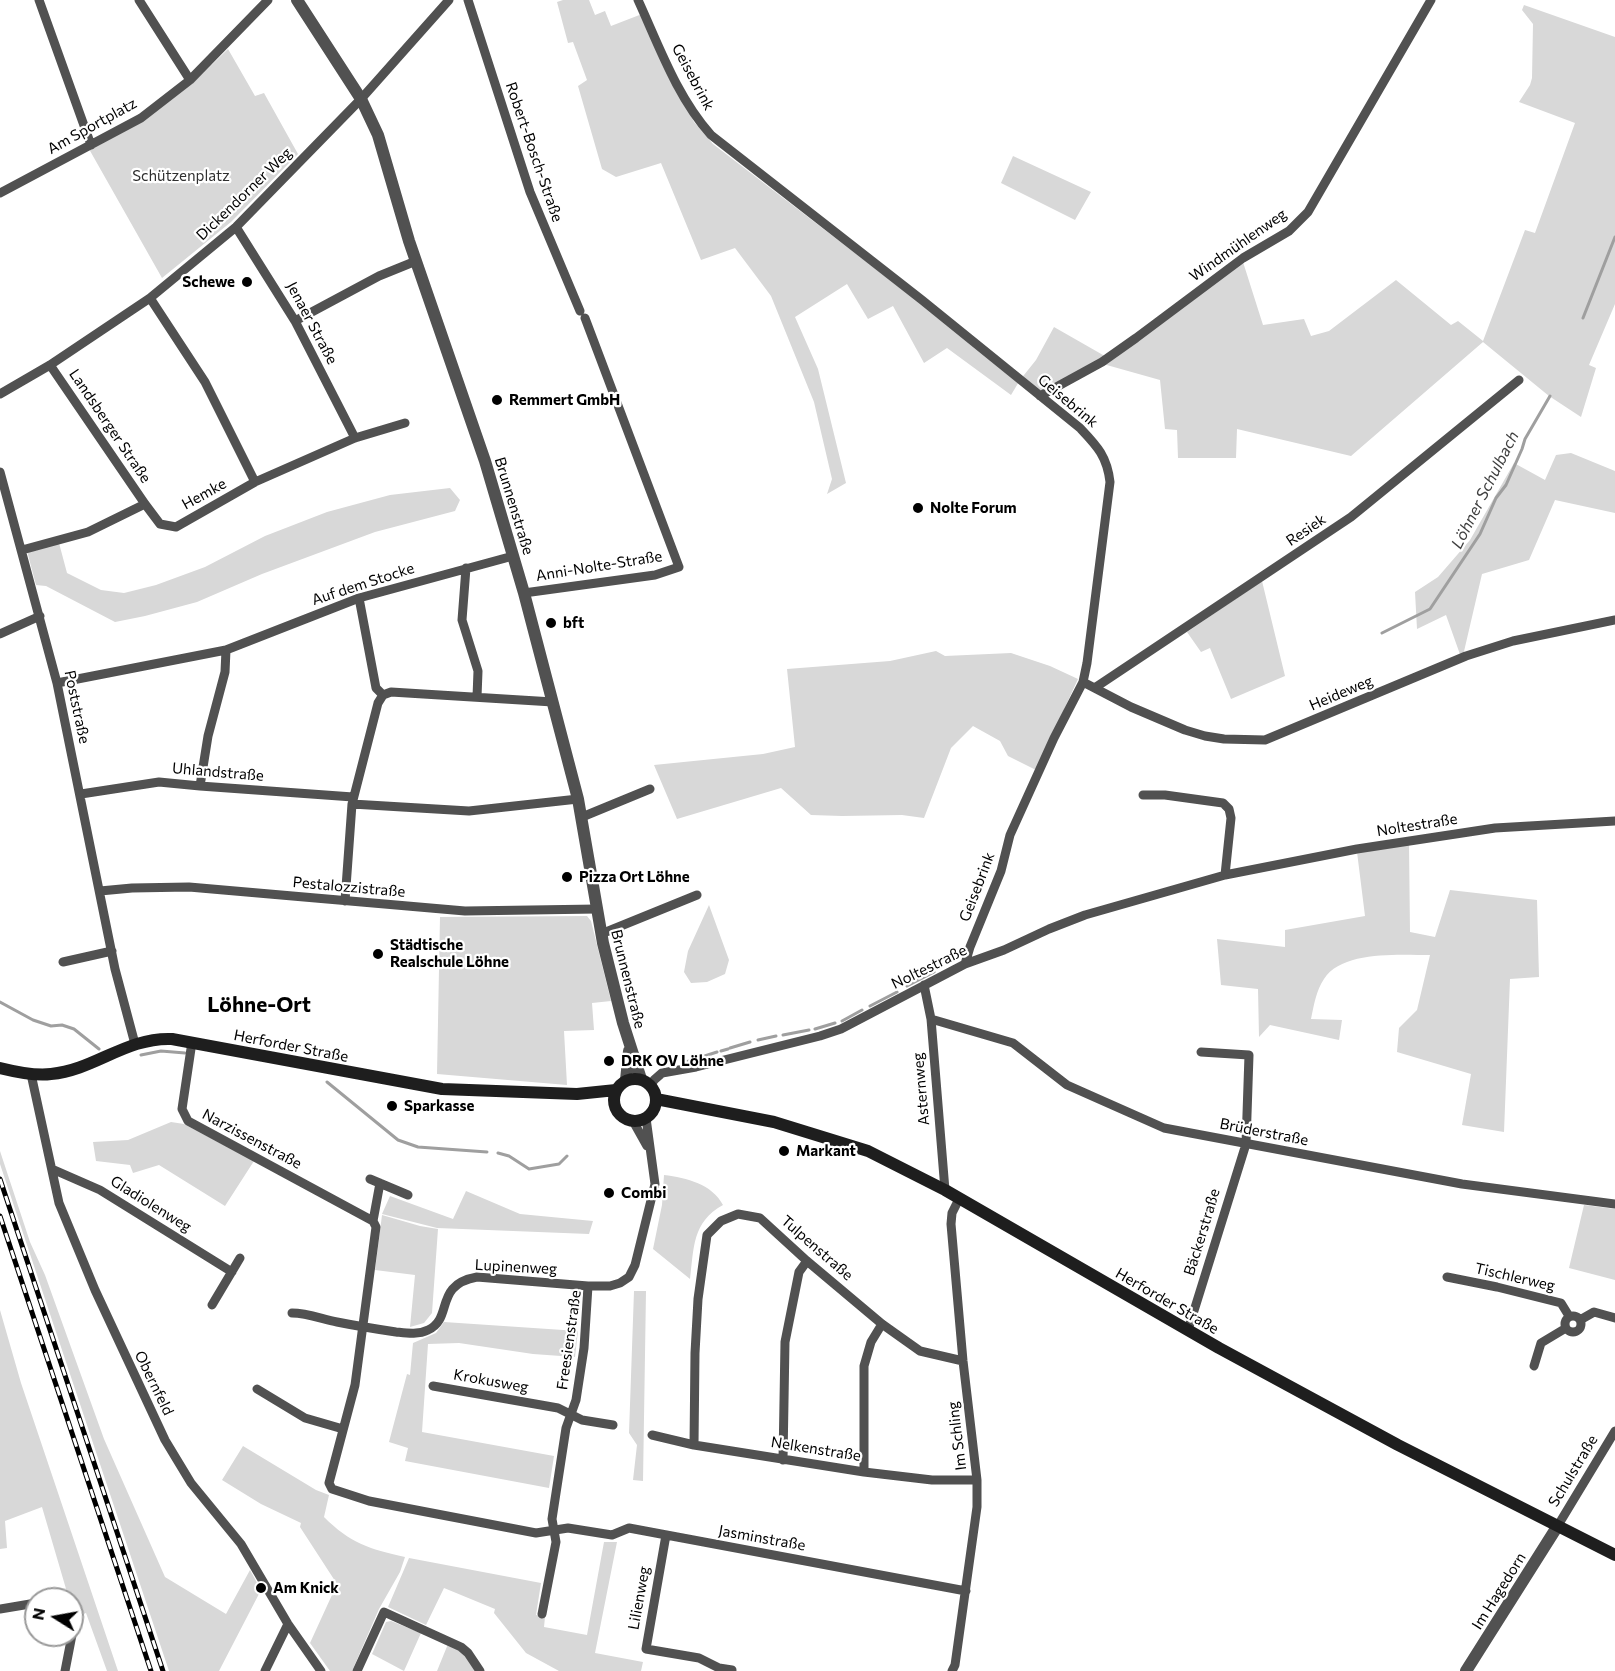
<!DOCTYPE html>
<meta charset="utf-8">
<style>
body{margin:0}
#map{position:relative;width:1615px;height:1671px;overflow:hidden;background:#fff;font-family:Commissioner,sans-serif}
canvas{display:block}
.north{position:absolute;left:24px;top:1587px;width:60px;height:60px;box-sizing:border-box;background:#fff;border:2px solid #999;border-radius:50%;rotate:281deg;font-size:16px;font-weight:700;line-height:24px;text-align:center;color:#000}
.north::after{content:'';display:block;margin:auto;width:21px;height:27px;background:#000;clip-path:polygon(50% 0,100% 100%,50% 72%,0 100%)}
</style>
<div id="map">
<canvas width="1615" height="1671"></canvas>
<div class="north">N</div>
</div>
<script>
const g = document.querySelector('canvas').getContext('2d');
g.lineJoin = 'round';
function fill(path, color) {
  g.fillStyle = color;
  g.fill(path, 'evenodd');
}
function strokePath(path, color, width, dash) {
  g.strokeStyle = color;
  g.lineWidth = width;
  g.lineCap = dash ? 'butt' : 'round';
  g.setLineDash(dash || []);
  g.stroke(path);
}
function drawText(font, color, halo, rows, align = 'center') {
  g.font = font + ' Commissioner,sans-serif';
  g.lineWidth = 4.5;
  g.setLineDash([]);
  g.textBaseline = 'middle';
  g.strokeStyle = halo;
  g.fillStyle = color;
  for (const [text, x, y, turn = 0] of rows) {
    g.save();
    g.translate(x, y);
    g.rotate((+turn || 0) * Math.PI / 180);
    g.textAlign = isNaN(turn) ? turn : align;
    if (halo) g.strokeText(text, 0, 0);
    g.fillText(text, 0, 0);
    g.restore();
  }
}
fill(new Path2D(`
 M563 0H589L595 15 605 11 611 26 642 14 655 45 694 122 713 144 1020 380 1036 360 1054 327 1110 359 1243 262 1263 325 1304 319 1311 336 1329 331 1396 280 1451 325 1458 321 1483 341 1525 230 1535 233 1575 123 1519 102 1530 85 1532 78 1533 24 1522 10 1524 5 1615 37V304L1589 365 1596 368 1581 417 1549 396 1483 342 1351 456 1237 429 1236 458H1178L1177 430 1165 429 1160 380 1096 362 1042 397 1020 380 1011 395 947 348 924 363 893 306 868 319 847 284 795 317 818 369 846 483 827 494 832 479 814 402 771 296 735 248 701 260 661 163 616 177 602 169 578 86 587 80 573 42 568 43 557 2Z
 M228 49 255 96 264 93 298 154 231 222 162 278 89 149 193 83Z
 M1013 156 1091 192 1075 220 1001 183Z
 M1571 453 1615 471V513L1555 500 1529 560 1482 574 1462 660 1446 615 1417 629 1415 592 1438 577 1470 540 1514 463 1545 480 1556 455Z
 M450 488 460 500 455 511 375 532 262 574 197 602 145 616 115 622 46 586 36 585 27 551 59 543 67 573 101 590 124 593 156 585 205 567 265 536 327 512 390 495Z
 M1262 581 1285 676 1231 699 1210 648 1201 652 1187 632Z
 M936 651 945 656 1011 653 1050 666 1078 679 1036 770 1008 756 1000 741 973 726 951 748 924 818 902 815 842 816 811 815 781 788 677 819 654 765 763 754 795 747 787 669 890 661Z
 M1409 844 1410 932 1435 937 1450 890 1537 900 1539 977 1510 979 1504 1132 1462 1125 1471 1074 1397 1052 1399 1028 1417 1010 1430 955C1401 955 1342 950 1324 979 1316 991 1314 1005 1311 1019L1342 1020 1339 1040 1270 1025 1259 1037 1258 989 1221 985 1217 939 1285 947V930L1365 916 1357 852Z
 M709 905 729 960 725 974 707 982 691 983 684 972 688 951Z
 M587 916 591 921 611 1001 592 1003 594 1030 564 1031 567 1085 437 1074 440 917Z
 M171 1122 184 1124 254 1161 225 1206 159 1165 133 1173 130 1165 96 1161 93 1142 128 1140Z
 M0 1151 30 1242 45 1275 104 1439 165 1577 226 1614 250 1570 261 1590 219 1671H169L0 1164Z
 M664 1175C687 1178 712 1184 723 1205 692 1222 694 1248 690 1279L653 1249 662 1205Z
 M466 1191 520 1214 593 1221 589 1234 437 1228 382 1214 390 1196 453 1219Z
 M1584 1205 1615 1209V1280L1569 1268Z
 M382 1215 420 1226 438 1229 432 1313 424 1323 410 1327 415 1275 375 1270Z
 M634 1291H646L643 1481 633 1480 637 1445 629 1433Z
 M0 1310 21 1383 118 1671H107L86 1613 75 1617 72 1599H69L42 1507 5 1521 7 1548 0 1549Z
 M444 1322 578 1331 575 1357 533 1354 459 1343 428 1344 422 1432 554 1456 549 1488 405 1461 408 1448 389 1442 407 1374 410 1375 413 1343 436 1333Z
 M243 1446 316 1490 329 1495 324 1517C350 1543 369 1549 405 1557L400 1572 379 1609 352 1671H330L310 1643 337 1584 300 1527 301 1523 261 1504 222 1480Z
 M604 1542H617L595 1653 643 1662 641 1671H559L526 1653 494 1613 495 1609 444 1588 426 1625 388 1607 409 1558 541 1583 536 1615 545 1617 544 1627 587 1635Z
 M391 1621 421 1633 404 1671 372 1654 386 1622Z
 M448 1644 465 1653 476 1671H437Z`), '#d8d8d8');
strokePath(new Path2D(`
 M1583 318 1615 237
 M1382 633 1430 609 1480 534 1496 498 1506 485 1522 449 1525 439 1550 396
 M907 986 934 972
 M0 1002 33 1020 51 1026 62 1025 74 1029 99 1049
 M870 1006 897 992
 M842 1021 862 1010
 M815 1029 835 1023
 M783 1035 809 1030
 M758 1040 776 1036
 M730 1048 750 1042
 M721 1051 728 1049
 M141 1055 161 1051 185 1053
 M686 1062 717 1052
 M327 1082 398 1140 418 1147 487 1152
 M498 1153 509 1156 529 1169 559 1164 567 1156`), '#9f9f9f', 3);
strokePath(new Path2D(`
 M39 0 91 145
 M139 0 190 80
 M468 0 530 192 580 311
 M638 0C659 46 677 97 711 135L922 300 1080 428C1097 446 1107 456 1110 482L1087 663 1083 682 1054 738 1010 835 1001 871 970 947 965 964
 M0 193 141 118 190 80 268 0
 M236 227 295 321 355 438
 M150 298 205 382 255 482
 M295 321 379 276 416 261
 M50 365 145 504 160 524 176 527 255 482 355 438 405 423
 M0 394 50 365 150 298 236 227 361 99 449 0
 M1040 396 1102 362 1136 338 1243 258 1289 231 1308 212 1431 0
 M0 472 57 683 115 969 135 1044
 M22 550 88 532 145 504
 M466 568 462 620 478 671 477 697
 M524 593 655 575 679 567 585 318
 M359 598 376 688 383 695
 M0 634 40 616
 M1083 682 1131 707 1185 730 1205 736 1224 739 1265 740 1466 656 1513 641 1615 620
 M57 683 226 650 359 598 513 556
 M1096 687 1351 517 1519 380
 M200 786 208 736 225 672 226 650
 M81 794 159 782 200 786 353 797
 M1143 795H1165L1223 803 1229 809 1231 818 1225 875
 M352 804 469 811 578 799
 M582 817 650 789
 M100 891 132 888 189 887 465 911 597 909
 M345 901 352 804 378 703 383 695 391 692 553 702
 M601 934 697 895
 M63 962 112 951
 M924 985 931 1019 945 1190
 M931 1019 1013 1043 1067 1085 1164 1128 1462 1184 1615 1204
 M192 1042 182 1109 188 1121 373 1221 376 1227 355 1385 329 1483 332 1489 369 1501 536 1533 568 1528 612 1535 629 1528 966 1591
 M31 1074 59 1203 95 1290 165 1440 191 1483 241 1544 288 1624 321 1671
 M651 1086 654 1080 662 1073 696 1067 820 1036 841 1029 965 964 1004 950 1049 929 1085 915 1225 875 1357 849 1495 828 1615 821
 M633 1121 647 1146
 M52 1169 100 1190 232 1272
 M370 1179 408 1195
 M373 1221 380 1183
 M1447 1277 1497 1287 1561 1303 1569 1316
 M212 1305 240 1258
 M292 1313C307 1313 322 1319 337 1322 357 1326 376 1329 396 1332 406 1333 418 1335 428 1330 454 1318 433 1285 477 1277L588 1286
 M1565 1324a8 8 0 1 1 16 0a8 8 0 1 1-16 0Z
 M1580 1320 1594 1312 1615 1318
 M1188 1330 1246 1144 1249 1055 1201 1052
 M1534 1366 1541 1343 1566 1328
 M433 1386 558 1408 582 1420 613 1425
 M257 1389 305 1418 343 1429
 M652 1435 694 1445 864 1472 932 1480H977
 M694 1445 695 1353 698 1299 707 1235 721 1221 738 1214 760 1218 807 1261 882 1324 920 1351 963 1361
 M783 1460 785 1342 799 1272 807 1261
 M864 1472V1366L871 1342 882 1324
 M1557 1527 1615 1431
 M666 1535 646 1649 699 1658 719 1668 732 1670
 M0 1609 36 1603
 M542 1614 556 1542 552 1519 566 1428 576 1400 584 1348 588 1286H610L620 1283 629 1277 635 1265 655 1184 646 1118
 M65 1671 72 1635
 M265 1671 288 1624
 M357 1671 384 1612 461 1647 468 1653 480 1671
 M952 1671 955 1665 977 1507V1480L963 1361 951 1224 952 1213 959 1199`), '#515151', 9);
strokePath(new Path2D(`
 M297 0 361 99 378 135 409 241 485 461 524 593 578 799 603 943 623 1023 641 1079
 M626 1080 629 1051
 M1466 1671 1557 1527`), '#515151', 12);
strokePath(new Path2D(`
 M0 1068C16 1072 35 1076 51 1074 95 1070 126 1037 172 1039L442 1089 577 1094 616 1090
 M614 1100a21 21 0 1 1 42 0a21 21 0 1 1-42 0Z
 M656 1099 774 1122 868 1151 945 1190 1219 1348 1398 1445 1615 1555`), '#1e1e1e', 12);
const rail = new Path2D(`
 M0 1179 163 1671
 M0 1216 151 1671`);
strokePath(rail, '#000', 5);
strokePath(rail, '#fff', 3, [9]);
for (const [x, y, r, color] of [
 [247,282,6,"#000"],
 [497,400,6,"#000"],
 [918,508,6,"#000"],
 [551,623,6,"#000"],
 [567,877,6,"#000"],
 [378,954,6,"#000"],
 [609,1061,6,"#000"],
 [392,1106,6,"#000"],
 [784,1151,6,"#000"],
 [609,1193,6,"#000"],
 [261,1588,6,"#000"]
]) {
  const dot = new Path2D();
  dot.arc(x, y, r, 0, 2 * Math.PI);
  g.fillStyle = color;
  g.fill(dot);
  strokePath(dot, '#fff', 2);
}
drawText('15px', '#000', '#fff', [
 ["Geisebrink",693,77,62],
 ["Am Sportplatz",92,126,-29],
 ["Robert-Bosch-Straße",534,152,71],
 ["Dickendorner Weg",244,194,-44],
 ["Windmühlenweg",1238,245,-35],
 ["Jenaer Straße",312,323,62],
 ["Geisebrink",1068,401,40],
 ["Landsberger Straße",110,426,56],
 ["Hemke",204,494,-29],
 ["Brunnenstraße",514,506,73],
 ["Resiek",1306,530,-34],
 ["Anni-Nolte-Straße",599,566,-9],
 ["Auf dem Stocke",363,584,-18],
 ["Heideweg",1341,693,-23],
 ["Poststraße",77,707,78],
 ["Uhlandstraße",218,772,5],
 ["Noltestraße",1417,825,-9],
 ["Pestalozzistraße",349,887,5],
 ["Geisebrink",977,887,-69],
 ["Noltestraße",929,967,-26],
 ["Brunnenstraße",628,979,76],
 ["Herforder Straße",291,1046,11],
 ["Asternweg",921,1089,-95],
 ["Brüderstraße",1264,1132,11],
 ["Narzissenstraße",252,1139,28],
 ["Gladiolenweg",151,1204,32],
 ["Bäckerstraße",1202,1232,-73],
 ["Tulpenstraße",817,1248,41],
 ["Lupinenweg",516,1267,3],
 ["Tischlerweg",1515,1277,13],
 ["Herforder Straße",1167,1301,30],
 ["Freesienstraße",569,1340,-82],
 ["Krokusweg",491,1381,10],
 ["Obernfeld",154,1383,64],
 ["Im Schling",957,1436,-97],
 ["Nelkenstraße",816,1449,9],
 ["Schulstraße",1573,1471,-59],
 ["Jasminstraße",762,1538,10],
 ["Im Hagedorn",1499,1591,-58],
 ["Lilienweg",639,1598,-80]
]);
drawText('15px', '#2f2f2f', '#fff', [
 ["Schützenplatz",181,176]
]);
drawText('bold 15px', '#000', '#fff', [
 ["Schewe",235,282,"right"],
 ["Remmert GmbH",509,400],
 ["Nolte Forum",930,508],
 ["bft",563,623],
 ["Pizza Ort Löhne",579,877],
 ["Städtische",390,945],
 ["Realschule Löhne",390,962],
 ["DRK OV Löhne",621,1061],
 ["Sparkasse",404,1106],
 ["Markant",796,1151],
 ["Combi",621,1193],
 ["Am Knick",273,1588]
], 'left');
drawText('italic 16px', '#404040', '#fff', [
 ["Löhner Schulbach",1485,490,-63]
]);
drawText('bold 21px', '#000', '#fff', [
 ["Löhne-Ort",259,1005]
]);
</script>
